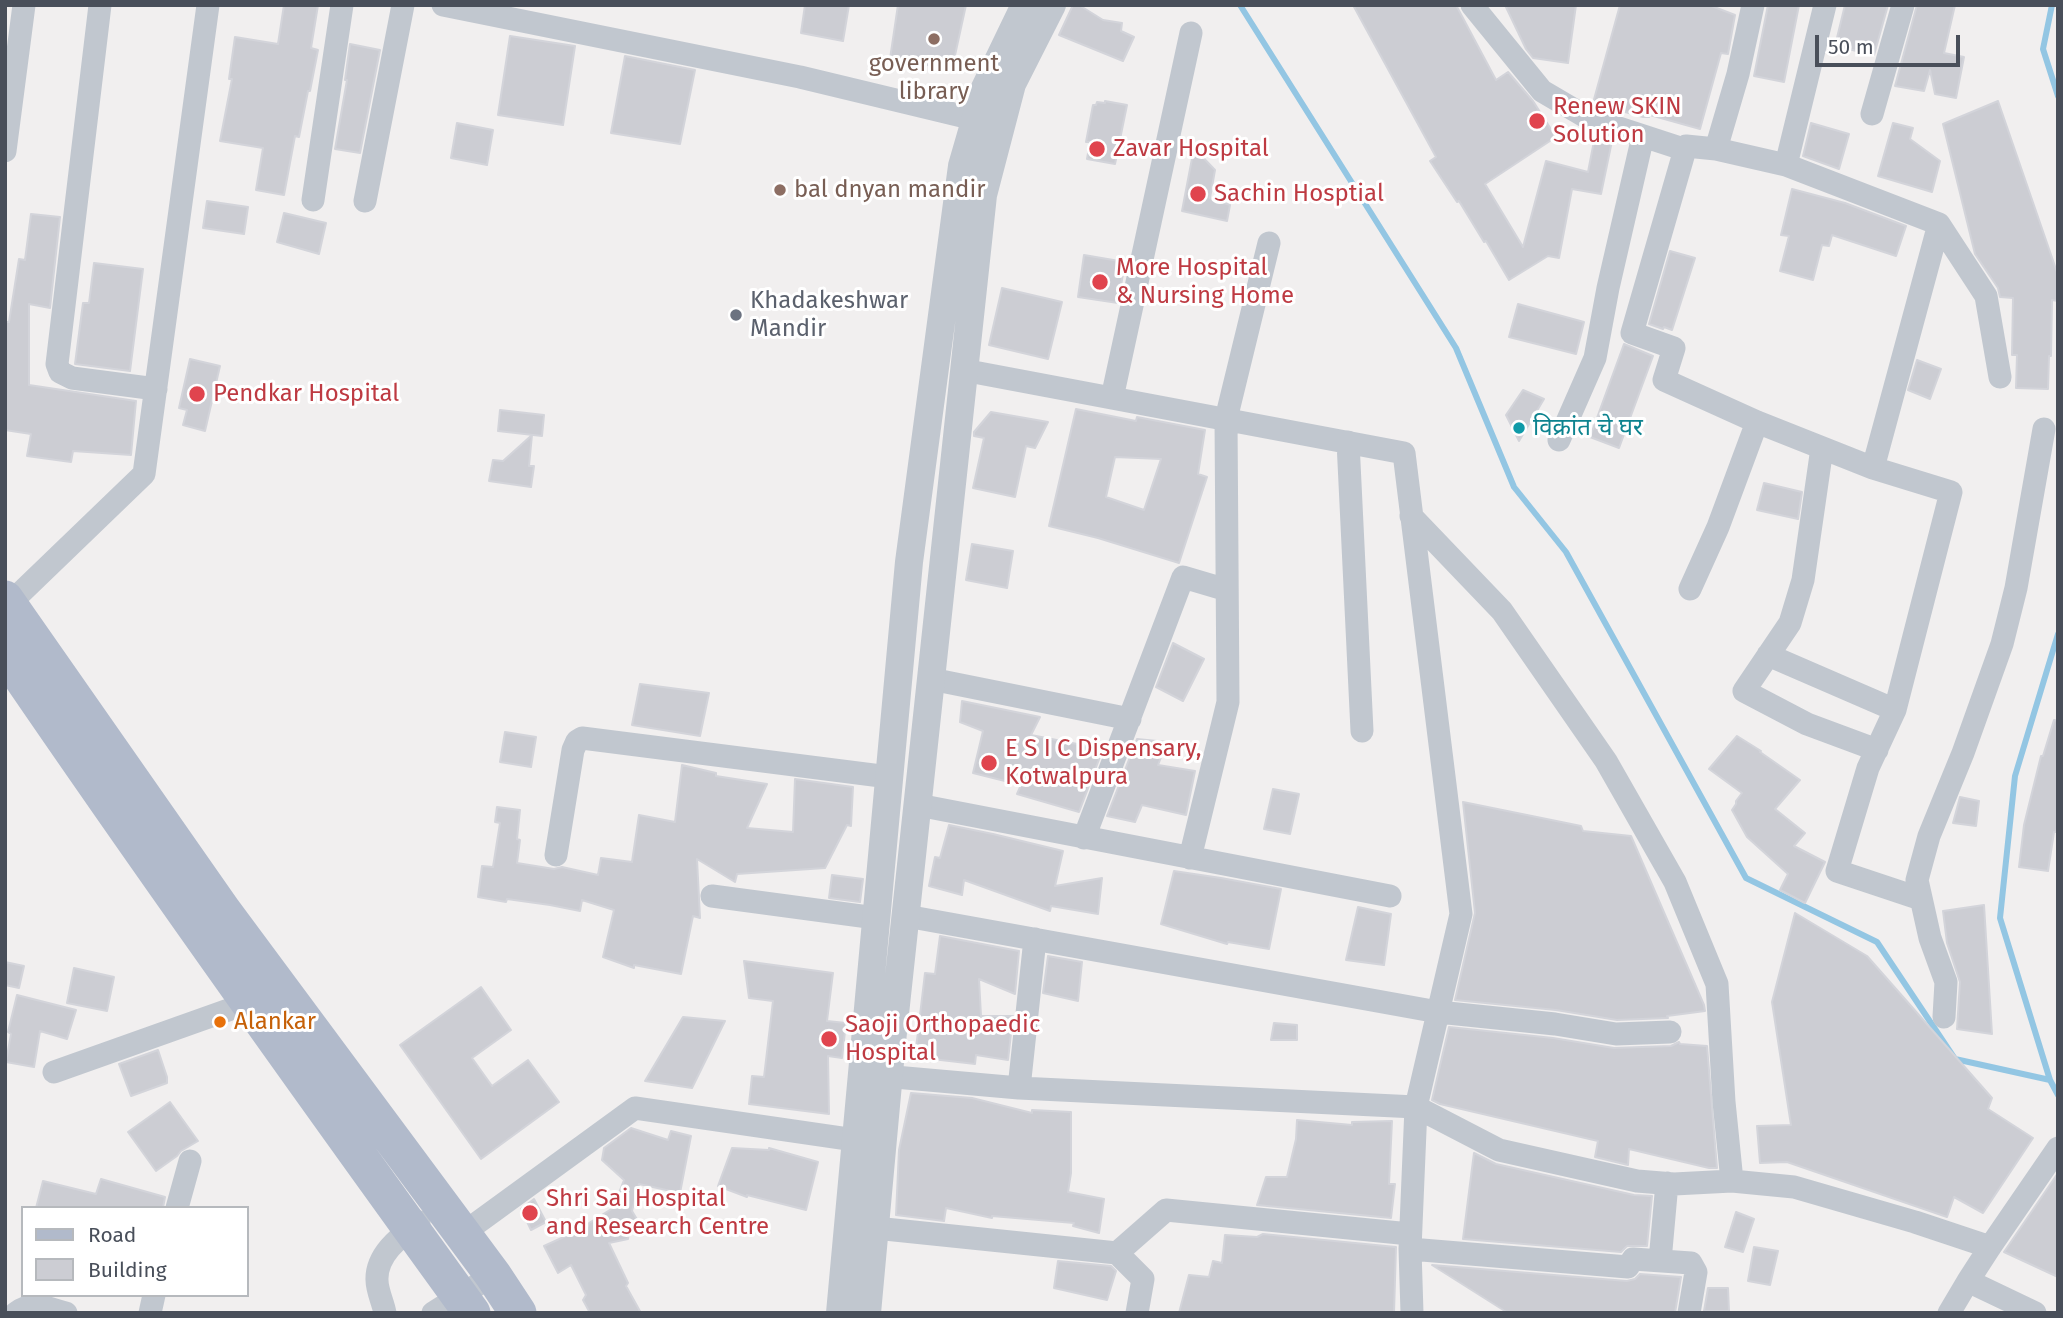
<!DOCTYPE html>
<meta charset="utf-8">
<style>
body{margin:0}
#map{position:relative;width:2063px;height:1318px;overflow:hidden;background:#f1efef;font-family:"Fira Sans",sans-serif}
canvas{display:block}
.frame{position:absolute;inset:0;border:7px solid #494f5a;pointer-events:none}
.legend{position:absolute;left:21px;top:1206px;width:228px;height:91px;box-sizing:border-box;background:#fff;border:2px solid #b6b9bd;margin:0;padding:9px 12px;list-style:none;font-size:21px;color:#494f5a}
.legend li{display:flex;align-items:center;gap:14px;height:35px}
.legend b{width:35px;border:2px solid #b6b9bd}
.scale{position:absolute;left:1815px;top:35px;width:145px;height:32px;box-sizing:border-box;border:4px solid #494f5a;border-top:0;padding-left:9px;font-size:21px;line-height:24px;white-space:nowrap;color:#494f5a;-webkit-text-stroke:5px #fff;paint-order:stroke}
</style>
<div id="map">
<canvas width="2063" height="1318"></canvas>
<div class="frame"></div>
<ul class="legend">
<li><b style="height:9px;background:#b1bacb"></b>Road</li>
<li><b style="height:19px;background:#cccdd3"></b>Building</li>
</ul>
<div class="scale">50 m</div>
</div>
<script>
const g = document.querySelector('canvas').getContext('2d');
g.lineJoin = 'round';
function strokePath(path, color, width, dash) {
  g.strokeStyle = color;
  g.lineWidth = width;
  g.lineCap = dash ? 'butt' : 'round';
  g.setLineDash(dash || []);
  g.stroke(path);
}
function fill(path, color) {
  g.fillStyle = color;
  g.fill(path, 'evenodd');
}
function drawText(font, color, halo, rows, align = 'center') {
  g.font = font + ' "Fira Sans","Noto Sans Devanagari",sans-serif';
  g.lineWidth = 6;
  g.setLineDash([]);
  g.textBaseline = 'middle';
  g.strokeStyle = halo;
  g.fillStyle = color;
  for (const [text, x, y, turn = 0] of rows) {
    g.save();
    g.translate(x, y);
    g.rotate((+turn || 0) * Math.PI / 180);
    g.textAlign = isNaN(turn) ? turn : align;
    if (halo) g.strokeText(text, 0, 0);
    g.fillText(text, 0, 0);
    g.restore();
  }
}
strokePath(new Path2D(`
 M1240 5 1456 348 1514 487 1566 552 1746 878 1877 942 1955 1059 2050 1080 2058 1095
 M2052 5 2043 49 2058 96
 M2050 1080 2000 918 2015 776 2058 634`), '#93c6e3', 6);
const building = new Path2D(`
 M284 5H318L311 48 318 50 310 91H308L299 137 295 136 284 195 256 190 263 148 220 141 232 79H229L235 37 278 44Z
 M805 5H849L843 41 801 33Z
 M898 5H966L952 69 890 59Z
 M1073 5H1079L1103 20 1122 23 1121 31 1134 37 1123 61 1059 35Z
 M1353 5H1456L1496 80 1508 72 1533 101 1556 137 1485 184 1523 247 1546 161 1588 172 1595 136 1612 141 1601 194 1572 189 1559 258 1548 256 1509 280 1486 241 1484 242 1459 201 1457 202 1430 161 1436 157Z
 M1505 5H1576L1568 63 1533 58 1526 49Z
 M1620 5H1709L1735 15 1728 54 1721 53 1700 129 1650 115 1649 117H1643L1593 103Z
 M1768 5H1799L1784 82 1754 76Z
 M1845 5H1888L1874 55 1835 46Z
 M1917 5H1955L1944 53 1964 57 1956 98 1935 94 1930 70 1924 91 1895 86Z
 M510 36 575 46 563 125 498 115Z
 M350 44 380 50 360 153 335 149 347 80H345Z
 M625 56 695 70 680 144 611 133Z
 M1105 101 1127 105 1115 164 1087 159 1090 142H1086L1093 105H1096L1097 102 1105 103Z
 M1998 101 2058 275V301L2052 300 2051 356H2049L2048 389 2016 388 2017 355H2012L2013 298 2000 297 1998 288 1975 254 1943 124Z
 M457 123 493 130 487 165 451 158Z
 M1811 123 1849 134 1839 169 1803 156Z
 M1893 123 1913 128 1910 139 1940 161 1932 192 1878 176Z
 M1194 148 1215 170 1210 198 1230 205 1227 221 1182 211Z
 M1792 189 1845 203 1906 226 1896 256 1832 235 1829 246 1822 245 1813 280 1780 271 1789 236 1781 235Z
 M207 201 248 207 244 234 203 228Z
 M284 213 326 223 319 254 277 242Z
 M31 214 60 217 50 308 29 304V385L136 401 131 455 73 451 71 462 27 456 31 434 5 430V322H9L19 259 25 260Z
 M1670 251 1695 258 1672 330 1664 327 1663 329 1649 324Z
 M1084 255 1125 262 1118 303 1078 297Z
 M94 263 143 269 130 371 75 364 83 303H89Z
 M1002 288 1062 302 1048 359 989 345Z
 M1518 304 1584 322 1576 354 1509 337Z
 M1624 344 1653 356 1619 448 1590 437Z
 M190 359 220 366 205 431 183 425 187 410 179 408Z
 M1917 360 1941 369 1930 399 1908 390Z
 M1523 390 1544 399 1519 441 1506 415Z
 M1076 409 1136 421 1137 417 1205 430 1198 474 1207 477 1179 563 1098 538 1049 526ZM1115 457 1161 459 1144 510 1106 497Z
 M500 410 544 415 542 436 498 431Z
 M991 412 1048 422 1035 448 1026 446 1015 497 973 488 984 438 974 436V432Z
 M532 435 529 466H534L531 487 489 481 493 460 503 461Z
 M1764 483 1802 492 1798 519 1757 510Z
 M972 544 1013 551 1007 588 966 580Z
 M1173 643 1204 659 1183 701 1156 687Z
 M640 684 709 693 700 736 632 725Z
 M962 701 1040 717 1031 735 1103 749 1079 812 1017 794 1021 785 973 773 983 731 960 722Z
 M2054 720 2058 721V824L2056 832H2054L2048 871 2019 867 2024 825 2041 756H2043Z
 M505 732 536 737 531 767 500 762Z
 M1737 736 1761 751 1760 752 1800 780 1775 809 1805 833 1794 846 1825 862 1805 903 1780 890 1788 874 1747 837 1732 810 1736 804V801L1742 793 1709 769Z
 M1137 739 1167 742 1158 765 1195 771 1186 815 1142 805 1135 822 1107 816Z
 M682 765 716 773V776L767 784 747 828 793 832 795 779 853 787 851 826 847 825 825 868 737 874 735 882 697 859 700 918 693 916 681 974 634 965V968L603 957 614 910 582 900 580 911 550 905 507 899 506 902 478 897 482 866 493 867 500 823 495 822 497 807 520 810 517 839 520 840 517 863 554 869 562 867 598 875 601 858 632 862 639 815 675 822Z
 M1273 789 1299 794 1290 834 1264 829Z
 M1960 797 1979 801 1976 826 1953 823Z
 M1463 802 1581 826 1583 831 1631 836 1704 1005 1705 1011 1667 1016 1668 1018 1617 1020 1556 1010 1455 1000 1475 913Z
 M949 825 993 834 1063 851 1055 886 1102 878 1098 914 1051 906 1050 911 964 880 962 895 929 886 935 857 940 858Z
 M1174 871 1221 878 1281 889 1269 949 1228 942 1227 944 1161 924Z
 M832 875 863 879 860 902 829 898Z
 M1984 905 1992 1034 1957 1029 1960 982 1947 943 1943 911Z
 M1358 907 1391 914 1384 965 1346 960Z
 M1795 913 1867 956 1992 1098 1988 1109 2033 1138 1983 1213 1954 1197 1947 1217 1787 1162 1760 1163 1757 1126 1791 1125 1772 1002Z
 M940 936 1019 951 1015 994 979 979 981 1016H1013L1008 1060 976 1055 975 1064 915 1057 925 973 935 974Z
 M1048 956 1082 962 1078 1001 1043 993Z
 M744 961 833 973 827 1021 846 1023 842 1058 828 1056 829 1114 749 1104 752 1076 764 1077 773 1001 749 998Z
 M5 962 24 966 19 988 5 985Z
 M74 968 114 977 107 1011 67 1003Z
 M481 987 511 1030 472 1058 492 1086 528 1060 559 1102 481 1159 400 1045Z
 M17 995 76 1010 67 1039 40 1031 34 1067 6 1062 11 1034 8 1032Z
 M683 1017 725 1021 692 1088 645 1081Z
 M1274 1023 1297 1025V1040H1271Z
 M1449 1027 1553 1038 1614 1048 1671 1046 1679 1042 1680 1044 1707 1046 1717 1168H1709L1629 1149 1628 1165 1595 1157 1598 1141 1440 1104 1432 1100Z
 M158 1050 167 1077V1083L131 1096 119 1064Z
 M911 1093 972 1098 1032 1113V1110L1071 1112V1173L1068 1192 1104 1199 1099 1233 1073 1226 1074 1223 992 1216V1218L946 1208 944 1221 896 1215 899 1150Z
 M170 1102 198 1141 181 1151 177 1156 156 1171 128 1132Z
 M1297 1120 1352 1125V1122L1392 1121 1389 1184H1395L1391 1218 1257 1205 1266 1177H1287L1296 1139Z
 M631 1128 668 1140 671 1131 691 1136 680 1193 639 1184 632 1211 641 1226 629 1233 628 1239 609 1243 628 1283 626 1286 641 1313H590L583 1300 586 1295 571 1265 558 1273 544 1246 588 1226 589 1223 613 1208 624 1180 602 1160 604 1148Z
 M732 1148 769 1150V1148L818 1162 806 1210 747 1195V1197L718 1186Z
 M1474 1153 1496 1164 1634 1195 1652 1196 1647 1246H1627L1621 1252 1463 1239Z
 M2058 1173V1277L2004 1252Z
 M101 1179 165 1197 163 1208H36L43 1181 96 1194Z
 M534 1199 546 1222 531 1230 521 1209Z
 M1736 1212 1754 1219 1743 1252 1725 1247Z
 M1263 1234 1396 1247 1394 1313H1179L1189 1275 1209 1277 1213 1261 1222 1263 1225 1235 1257 1237Z
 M1754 1247 1778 1251 1770 1285 1748 1281Z
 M1058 1261 1111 1266 1116 1271 1107 1300 1054 1288Z
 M1432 1265 1627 1281 1635 1279 1640 1274 1681 1277 1675 1313H1508Z
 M1708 1288H1728L1729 1311H1704Z`);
fill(building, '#cccdd3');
strokePath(building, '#d3d4da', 2);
strokePath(new Path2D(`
 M100 5 57 364 60 372 72 378 156 389
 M443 5 800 77 991 123
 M1472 5 1542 91 1588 118 1683 149 1686 146 1716 149 1786 165 1939 224 1986 296 2000 377
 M1872 114 1903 5
 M1686 146 1632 333 1674 348 1664 380 1757 422 1873 468 1951 492 1895 710 1868 768 1837 871 1921 899
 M1716 149 1738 74 1753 5
 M5 151 24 5
 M1786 165 1825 5
 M313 200 342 5
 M365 201 403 5
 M963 370 1404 453 1461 914 1416 1107 1410 1249 1412 1313
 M1112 398 1191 33
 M1559 440 1595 358 1608 288 1643 136
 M1348 442 1362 731
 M1822 448 1803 580 1790 623 1744 691 1807 724 1877 750
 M1873 468 1939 224
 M1411 516 1502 611 1606 761 1675 882 1717 984 1724 1102 1732 1181
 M1690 589 1718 527 1757 422
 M5 608 144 474 208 5
 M1768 655 1895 710
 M931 679 1130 719
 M918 805 1390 896
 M1084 838 1183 577 1227 590
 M556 855 573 750 577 741 582 738 889 777
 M1190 858 1228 702 1226 419 1269 243
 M712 896 876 918
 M906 916 1438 1012 1555 1024 1616 1034 1670 1032
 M1944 1017 1946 982 1930 938 1917 880 1929 836 1963 753 2002 644 2016 588 2044 429
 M54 1072 248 1003
 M872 1075 1019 1088 1416 1107 1499 1150 1637 1181 1674 1184 1732 1181 1794 1187 1915 1222 1990 1247
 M1019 1088 1035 939
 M177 1208 190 1161
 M875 1228 1117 1253 1143 1279 1137 1313
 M462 1234 635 1108 855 1140
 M1410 1249 1628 1267 1633 1259 1691 1263 1696 1272 1689 1313
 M1117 1253 1166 1210 1410 1234
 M1660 1261 1667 1183
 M16 1313C32 1300 47 1308 66 1313
 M150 1313 154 1295
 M385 1313C383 1302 377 1291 377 1280 376 1254 401 1236 419 1222
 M433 1313 493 1275
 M1949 1313 1968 1281
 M2035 1313 1968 1281 1990 1247 2058 1148`), '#c1c7cf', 23);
strokePath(new Path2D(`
 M840 1313 909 562 962 166 984 90 1025 5
 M867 1313 891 1051 983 195 1012 84 1052 5`), '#c1c7cf', 28);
strokePath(new Path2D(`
 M5 599 223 911 493 1275 518 1313
 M5 653C157 876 314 1095 472 1313`), '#b1bacb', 37);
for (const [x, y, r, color] of [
 [934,39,7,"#8d6e63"],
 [1537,121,9,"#e0444e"],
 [1097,149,9,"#e0444e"],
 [780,190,7,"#8d6e63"],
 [1198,194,9,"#e0444e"],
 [1100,282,9,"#e0444e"],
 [736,315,7,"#6b7280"],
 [197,394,9,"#e0444e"],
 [1519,428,7,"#0f9aa8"],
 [989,763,9,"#e0444e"],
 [220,1022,7,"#e8710a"],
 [829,1039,9,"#e0444e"],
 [530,1213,9,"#e0444e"]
]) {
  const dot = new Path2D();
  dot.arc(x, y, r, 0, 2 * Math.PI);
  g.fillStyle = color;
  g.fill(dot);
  strokePath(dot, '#fff', 2.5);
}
drawText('24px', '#785e54', '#fff', [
 ["government",934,64],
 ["library",934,92],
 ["bal dnyan mandir",794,190,"left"]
]);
drawText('24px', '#be3a42', '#fff', [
 ["Renew SKIN",1553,107],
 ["Solution",1553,135],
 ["Zavar Hospital",1113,149],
 ["Sachin Hosptial",1214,194],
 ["More Hospital",1116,268],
 ["& Nursing Home",1116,296],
 ["Pendkar Hospital",213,394],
 ["E S I C Dispensary,",1005,749],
 ["Kotwalpura",1005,777],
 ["Saoji Orthopaedic",845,1025],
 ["Hospital",845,1053],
 ["Shri Sai Hospital",546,1199],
 ["and Research Centre",546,1227]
], 'left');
drawText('24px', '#5b616d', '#fff', [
 ["Khadakeshwar",750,301],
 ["Mandir",750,329]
], 'left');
drawText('24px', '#0d838f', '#fff', [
 ["विक्रांत चे घर",1533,428]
], 'left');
drawText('24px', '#c56008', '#fff', [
 ["Alankar",234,1022]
], 'left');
</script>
